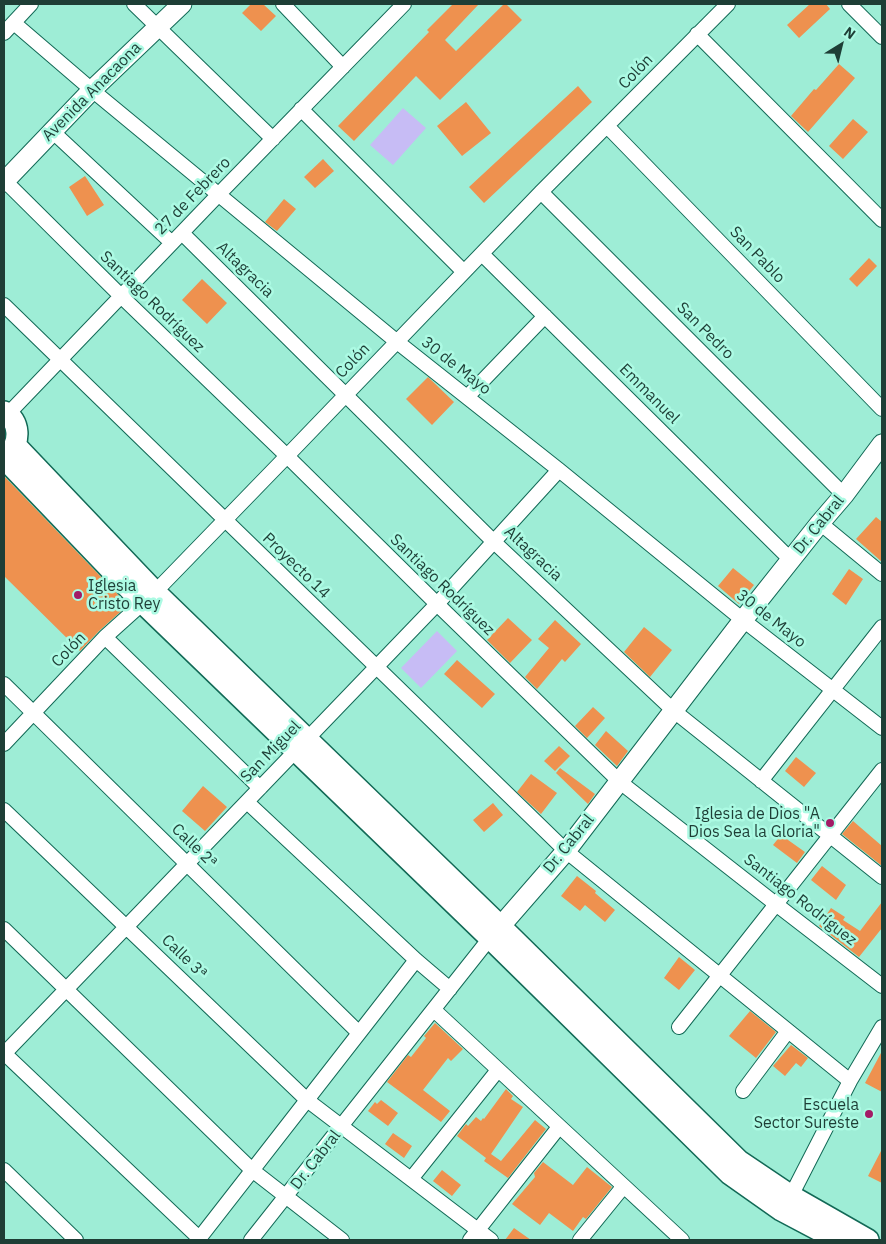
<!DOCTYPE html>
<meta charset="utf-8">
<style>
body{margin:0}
#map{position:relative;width:886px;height:1244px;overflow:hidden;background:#9eedd6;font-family:"IBM Plex Sans",sans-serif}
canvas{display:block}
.frame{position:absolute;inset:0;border:5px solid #1e3e36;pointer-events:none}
.north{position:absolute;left:816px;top:20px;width:50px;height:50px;-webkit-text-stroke:4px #acfae3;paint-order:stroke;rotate:36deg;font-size:14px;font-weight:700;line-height:20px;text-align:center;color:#1e3e36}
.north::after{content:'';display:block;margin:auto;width:18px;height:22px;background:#1e3e36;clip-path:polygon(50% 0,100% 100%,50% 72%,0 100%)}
</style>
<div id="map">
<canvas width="886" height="1244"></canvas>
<div class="frame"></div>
<div class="north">N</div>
</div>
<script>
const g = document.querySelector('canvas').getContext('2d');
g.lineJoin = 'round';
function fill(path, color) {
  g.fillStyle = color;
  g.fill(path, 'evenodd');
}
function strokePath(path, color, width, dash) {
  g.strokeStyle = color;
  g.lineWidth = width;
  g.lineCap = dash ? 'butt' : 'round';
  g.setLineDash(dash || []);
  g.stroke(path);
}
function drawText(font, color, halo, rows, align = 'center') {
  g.font = font + ' "IBM Plex Sans",sans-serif';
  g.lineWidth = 5;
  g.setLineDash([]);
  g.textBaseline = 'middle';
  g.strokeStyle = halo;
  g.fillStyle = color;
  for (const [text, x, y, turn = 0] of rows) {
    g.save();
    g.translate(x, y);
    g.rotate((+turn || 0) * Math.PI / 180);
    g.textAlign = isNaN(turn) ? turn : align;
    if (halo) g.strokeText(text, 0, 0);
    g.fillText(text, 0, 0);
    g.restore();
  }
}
fill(new Path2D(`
 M403 108 426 128 393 165 370 145Z
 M437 631 457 651 421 688 401 668Z`), '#c7bcf5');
fill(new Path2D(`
 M251 4H263L276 16 261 31 242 13Z
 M453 4H479L445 40 456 51 504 4H506L522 20 440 100 416 76 354 141 338 126 429 32 427 30Z
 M810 4H826L830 9 799 38 787 25Z
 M839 64 855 78 808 132 791 116 814 89 816 90Z
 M578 86 592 102 484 203 469 187Z
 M466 102 491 133 462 156 437 126Z
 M853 119 868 132 843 159 829 146Z
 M323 159 334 171 315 188 304 177Z
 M85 176 104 205 87 216 69 187Z
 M284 199 296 209 277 231 265 222Z
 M869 258 877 266 857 287 849 279Z
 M202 279 227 303 207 324 182 300Z
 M428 377 454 402 432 425 406 399Z
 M4 476 128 605 99 631 80 651 4 576Z
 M876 517 882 522V562L856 539Z
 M733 568 754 585 739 604 718 586Z
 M849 569 863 579 846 605 832 594Z
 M508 618 532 640 510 663 487 640Z
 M555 620 581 644 565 662 562 659 537 689 525 677 549 648 538 639Z
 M644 627 672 650 650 677 624 652Z
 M457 660 495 694 482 708 444 674Z
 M593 707 605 718 587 738 575 726Z
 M606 731 628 751 617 766 595 745Z
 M559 746 570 756 555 771 544 761Z
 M796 757 816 773 804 787 785 771Z
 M560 768 595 794 588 804 556 773Z
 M531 774 557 793 541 814 517 792Z
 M203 786 227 807 205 831 182 811Z
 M493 803 503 815 484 832 473 820Z
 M853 821 882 846V866L842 834Z
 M781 835 805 852 797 863 773 845Z
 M822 866 846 885 836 900 811 880Z
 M577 876 596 891 595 893 615 910 605 922 585 905 580 911 561 896Z
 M882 902V928L859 957 819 926 831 908 845 917 843 920 860 931Z
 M679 957 695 970 679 990 664 978Z
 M750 1011 776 1032 756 1058 729 1036Z
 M435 1023 463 1049 451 1061 448 1058 423 1090 450 1111 441 1122 387 1082 408 1055 411 1057 426 1038 424 1036Z
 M791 1045 808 1058 801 1067 796 1063 785 1076 773 1066Z
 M882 1051V1092L865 1083Z
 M506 1089 513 1096 511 1099 523 1107 491 1154 501 1161 535 1120 546 1129 508 1178 484 1161 486 1158 457 1136 466 1124 468 1126 476 1117 481 1121 483 1118 484 1119Z
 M381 1100 398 1113 388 1126 368 1111 375 1102 377 1104Z
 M393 1133 412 1146 404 1158 385 1144Z
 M882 1149V1183L868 1176Z
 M543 1162 573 1185 587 1167 612 1187 586 1219 583 1217 573 1231 549 1213 540 1225 512 1204 535 1177 534 1173Z
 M442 1170 461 1185 452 1196 433 1181Z
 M514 1228 531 1240H505Z`), '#ee914f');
const street = new Path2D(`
 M134 4 273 139
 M283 4 343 67
 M849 4 882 37
 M14 23 92 90 396 341 559 470 743 620 882 728
 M4 33 31 4
 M697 34 882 220
 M301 109 464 272
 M607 126 882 409
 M52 131 172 243
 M4 180 121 296 287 456 437 604 620 782 777 905 882 986
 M541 192 844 495
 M182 233 494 542 674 711 882 877
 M482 254 791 560
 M4 305 566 851 850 1081
 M467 397 545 316
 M8 414 219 194 404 4
 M820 523 882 574
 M105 637 260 788
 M4 684 359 1033
 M4 744 105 637 155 592 287 456 541 192 728 4
 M761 781 882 627
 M247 802 416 960 450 989
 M4 810 307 1100 491 1240
 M4 929 252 1170 342 1240
 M434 1010 682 1240
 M679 1027 882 770
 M4 1053 199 1238
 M4 1054 437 604 559 470
 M743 1091 788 1031
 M4 1170 76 1240
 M411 1179 498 1070
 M791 1196 850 1081 882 1027
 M198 1240 416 960
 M251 1240 490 938
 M470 1240 559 1127
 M580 1240 623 1187`);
const secondary = new Path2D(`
 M4 182 92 90 182 4
 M492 936 566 851 743 620 820 523 844 495 882 444`);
const primary = new Path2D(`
 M4 412C20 420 21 443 8 454
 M15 445 155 592 500 926 739 1161 791 1196 868 1240
 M4 458 143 603 490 938 730 1174 781 1210 838 1240`);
strokePath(street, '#126956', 16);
strokePath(secondary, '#126956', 21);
strokePath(primary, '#126956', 24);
strokePath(street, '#fff', 14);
strokePath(secondary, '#fff', 19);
strokePath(primary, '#fff', 21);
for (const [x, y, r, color] of [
 [78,595,5,"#a31b65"],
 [830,823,5,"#a31b65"],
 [869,1114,5,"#a31b65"]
]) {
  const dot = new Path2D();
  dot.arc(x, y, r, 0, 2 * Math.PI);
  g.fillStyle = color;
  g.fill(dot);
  strokePath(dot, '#acfae3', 2);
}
drawText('16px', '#1e3e36', '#acfae3', [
 ["Colón",636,72,-46],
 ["Avenida Anacaona",92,92,-45],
 ["27 de Febrero",193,196,-46],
 ["San Pablo",757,255,46],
 ["Altagracia",245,270,44],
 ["Santiago Rodríguez",152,302,44],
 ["San Pedro",705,331,45],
 ["Colón",353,361,-46],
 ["30 de Mayo",456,366,38],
 ["Emmanuel",649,394,45],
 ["Dr. Cabral",819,525,-51],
 ["Altagracia",533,554,43],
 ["Proyecto 14",296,566,44],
 ["Santiago Rodríguez",442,585,44],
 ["30 de Mayo",771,619,38],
 ["Colón",69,650,-46],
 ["San Miguel",271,752,-46],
 ["Dr. Cabral",569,844,-51],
 ["Calle 2ª",194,846,44],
 ["Santiago Rodríguez",800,900,38],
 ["Calle 3ª",184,957,44],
 ["Dr. Cabral",316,1160,-52]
]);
drawText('16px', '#1e3e36', '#acfae3', [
 ["Iglesia",88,586,"left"],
 ["Cristo Rey",88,604,"left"],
 ["Iglesia de Dios \"A",820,814],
 ["Dios Sea la Gloria\"",820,832],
 ["Escuela",859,1105],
 ["Sector Sureste",859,1123]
], 'right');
</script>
